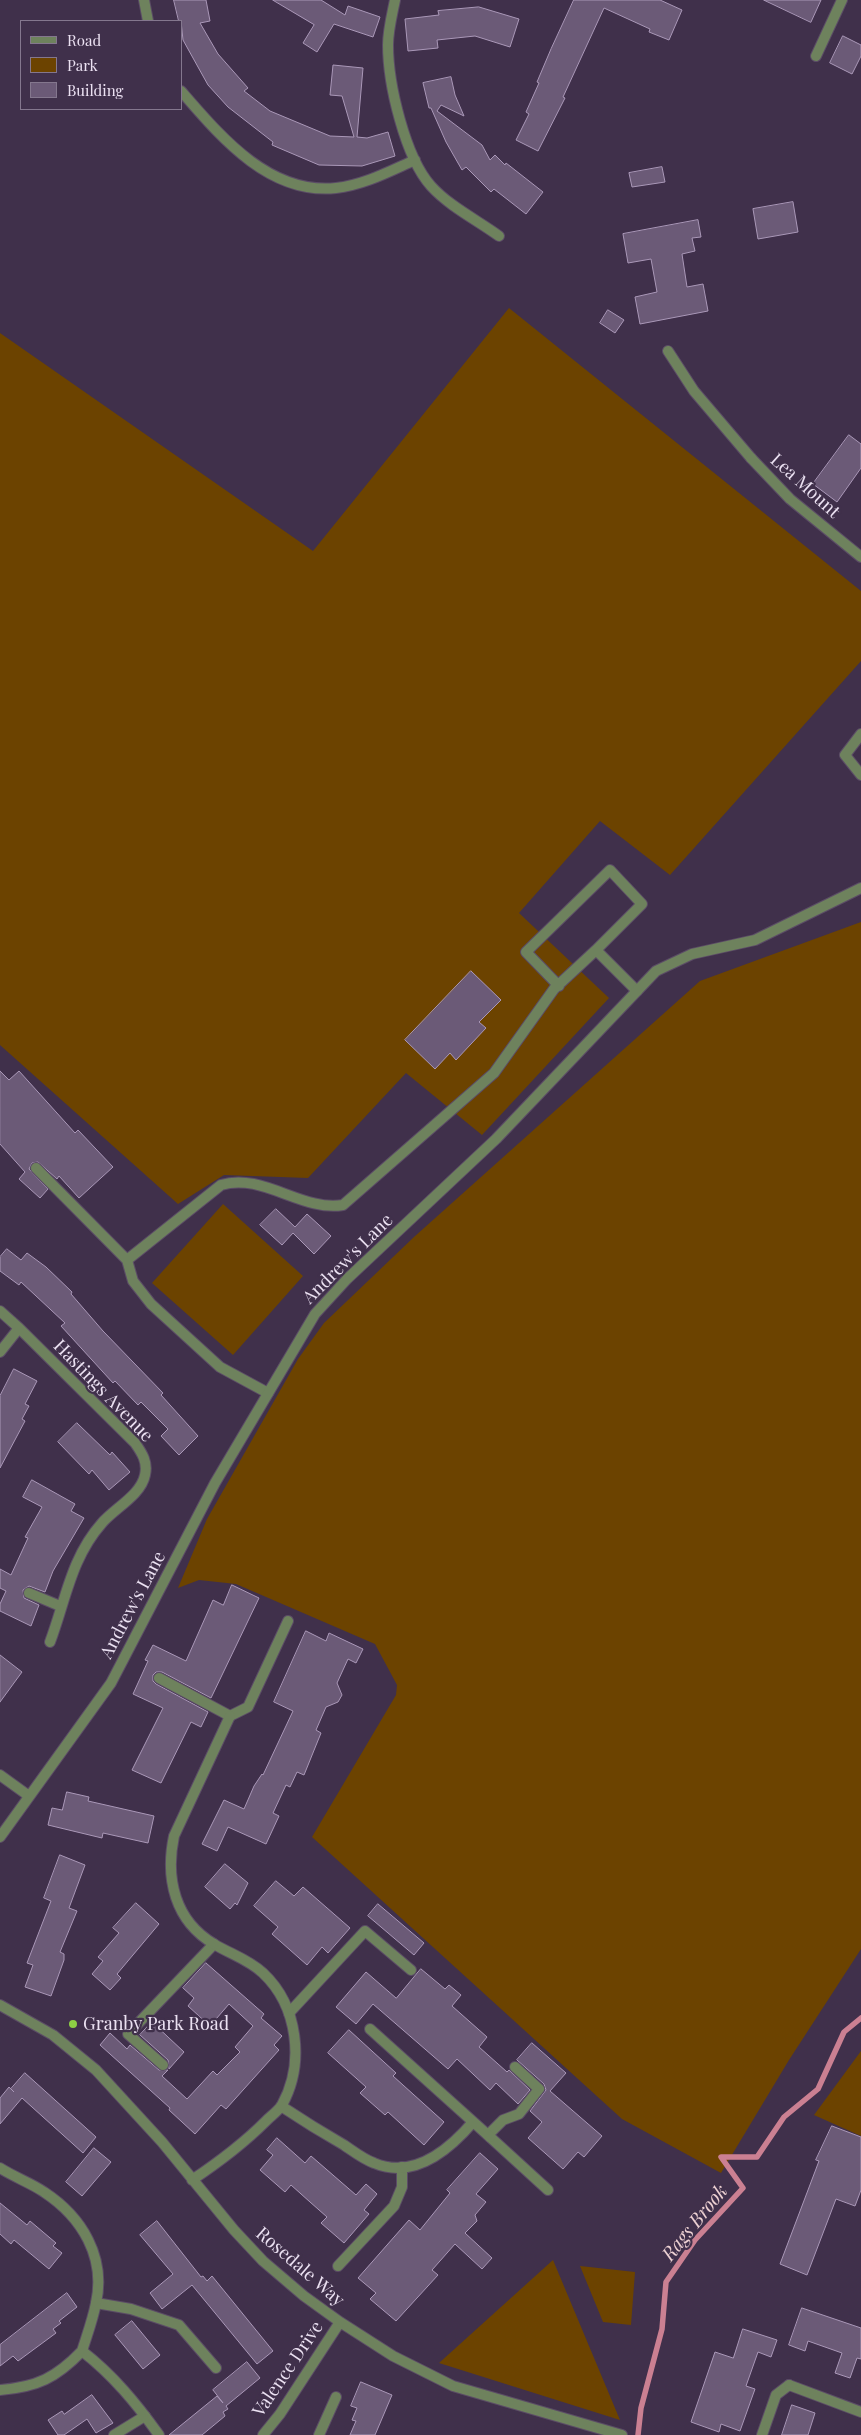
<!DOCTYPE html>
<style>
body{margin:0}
#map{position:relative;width:861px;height:2435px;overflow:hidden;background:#40304b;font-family:"Playfair Display",serif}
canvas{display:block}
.legend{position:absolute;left:20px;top:20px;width:162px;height:90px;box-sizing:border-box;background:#40304b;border:1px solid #84778e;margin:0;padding:6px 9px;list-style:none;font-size:15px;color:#ebe1f2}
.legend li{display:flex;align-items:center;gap:10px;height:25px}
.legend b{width:25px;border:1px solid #84778e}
</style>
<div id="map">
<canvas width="861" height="2435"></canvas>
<ul class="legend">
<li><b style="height:6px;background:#6e825d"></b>Road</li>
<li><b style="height:14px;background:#6c4300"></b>Park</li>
<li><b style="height:14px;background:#6b5a77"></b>Building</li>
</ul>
</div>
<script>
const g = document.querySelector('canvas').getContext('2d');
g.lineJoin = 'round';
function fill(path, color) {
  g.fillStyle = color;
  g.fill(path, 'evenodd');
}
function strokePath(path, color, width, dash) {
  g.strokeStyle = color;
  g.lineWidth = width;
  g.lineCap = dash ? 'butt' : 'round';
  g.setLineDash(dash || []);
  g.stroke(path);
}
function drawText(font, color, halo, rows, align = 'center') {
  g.font = font + ' "Playfair Display",serif';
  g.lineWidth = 4.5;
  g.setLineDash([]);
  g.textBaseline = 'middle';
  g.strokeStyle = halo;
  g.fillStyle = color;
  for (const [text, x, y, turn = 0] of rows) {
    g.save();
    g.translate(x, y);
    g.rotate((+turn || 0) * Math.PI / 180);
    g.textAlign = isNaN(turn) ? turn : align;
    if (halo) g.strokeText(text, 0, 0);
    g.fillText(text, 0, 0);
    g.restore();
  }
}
fill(new Path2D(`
 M509 308 861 591V661L670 875 600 821 519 913 609 998 482 1135 406 1073 308 1178 224 1175 178 1204 0 1045V333L313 551Z
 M861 922V1949L789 2060 721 2173 622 2119 312 1837 396 1695 397 1685 375 1644 236 1584 199 1580 178 1588 207 1519 298 1359 324 1323 414 1237 700 981Z
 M223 1204 303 1276 233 1355 152 1283Z
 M861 2051V2136L814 2115Z
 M553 2260 620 2420 439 2363Z
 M580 2266 635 2272 631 2325 603 2322Z`), '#6c4300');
strokePath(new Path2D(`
 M638 2435 641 2408 662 2329 666 2282 695 2240 743 2188 721 2157H757L784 2117 818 2089 844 2032 861 2018`), '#cb8092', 5.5);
const building = new Path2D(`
 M174 0H206L210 21 200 23 218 54 248 88 244 91 270 111 330 136 354 137 342 96 330 95 333 65 363 68 357 137 367 138 388 132 395 156 362 166 319 165 272 145 273 142 228 107 208 85 183 40 181 21H179Z
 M273 0H321L345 15 348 6 380 17 373 37 334 24 317 52 303 43 314 25Z
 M574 0H660L682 10 669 40 649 32 650 29 604 8 563 97 565 98 538 151 516 140 529 114 526 112 539 83 537 82 551 49Z
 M764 0H821L811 22Z
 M479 7 519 19 510 47 475 36 437 40 438 48 408 51 405 19 439 15 438 11Z
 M843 36 861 45V56L852 74 830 63Z
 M451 77 455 95 464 116 441 105 437 111 482 145 490 160 495 155 505 165 506 163 543 192 526 214 494 189 491 192 466 167 462 170 446 142 431 108H429L423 83Z
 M662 167 665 182 632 187 629 173Z
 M793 202 798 232 758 239 753 209Z
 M698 220 701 237 692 238 695 251 682 254 687 287 703 284 708 311 640 324 635 297 657 292 651 259 628 263 623 234Z
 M608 310 624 320 615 333 600 323Z
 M849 435 861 444V468L837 502 813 484Z
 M471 971 501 1000 479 1022 486 1028 456 1060 450 1053 435 1069 405 1040Z
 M0 1071 9 1080 19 1071 75 1133 78 1130 113 1167 79 1198 59 1176 57 1179 38 1162 32 1163 29 1169 48 1189 40 1198 19 1179 25 1172 0 1144Z
 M276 1209 295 1227 307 1214 331 1236 314 1254 293 1233 282 1245 260 1225Z
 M7 1249 21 1260 27 1253 46 1267 72 1292 71 1294 103 1331 163 1393 161 1395 198 1436 179 1455 161 1436 168 1429 141 1402 138 1405 115 1381 113 1383 61 1326 65 1323 21 1282 19 1285 0 1271V1257Z
 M14 1369 37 1381 25 1404 29 1406 22 1419 25 1421 0 1468V1396Z
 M77 1423 110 1455 112 1452 130 1472 109 1490 92 1470 89 1474 58 1442Z
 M32 1480 75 1504 71 1511 84 1518 53 1571 45 1592 29 1586 23 1590 24 1598 39 1605 31 1626 0 1611V1604L6 1591 0 1588V1569L11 1575 28 1538 25 1537 42 1507 23 1497Z
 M232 1585 259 1598 211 1698 162 1672H156L153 1675V1681L156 1684 208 1712 201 1727 191 1722 161 1783 132 1770 163 1708 133 1694 148 1661 145 1660 153 1645 186 1661 213 1600 223 1605Z
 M306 1631 326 1641 329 1633 363 1649 356 1663 348 1659 337 1683 342 1695 338 1702 326 1707 316 1730 321 1733 304 1775 297 1772 290 1787 286 1785 273 1813 279 1816 266 1844 228 1827 217 1851 202 1844 224 1800 244 1809 254 1786 262 1774 263 1775 293 1711 274 1702Z
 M0 1655 22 1672 0 1702Z
 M67 1792 89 1797 88 1801 154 1816 148 1843 103 1833 102 1838 48 1825 52 1808 62 1810Z
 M60 1855 85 1865 69 1908 77 1911 60 1952 64 1954V1960L51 1996 25 1987 33 1965 27 1963 51 1901 44 1898Z
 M225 1864 248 1883 237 1905 235 1903 230 1909 205 1887Z
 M276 1881 294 1896 303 1887 350 1928 328 1953 322 1947 307 1965 272 1934 278 1927 254 1906Z
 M136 1903 159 1924 117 1974 121 1978 110 1990 92 1974 103 1961 98 1957 119 1933 113 1928Z
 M378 1904 424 1943 414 1955 368 1916Z
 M206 1963 264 2014 261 2018 282 2036 274 2045 279 2050 226 2109 221 2105 195 2134 169 2110 170 2108 100 2045 110 2033 127 2049 130 2045 159 2070H168L162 2076 187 2099 213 2071 217 2075 240 2052 235 2047 253 2026 229 2004 210 2026 188 2006 194 1998 183 1988Z
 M421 1969 445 1989 449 1985 461 1995 452 2006 487 2037 479 2047 507 2072 509 2070 530 2090 518 2104 496 2083 490 2090 457 2059 448 2069 373 2004 356 2024 336 2007 366 1972 396 1998Z
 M152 2022 184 2052 169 2069 168 2060 140 2035Z
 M349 2030 396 2073 393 2076 444 2122 424 2145 388 2112 385 2115 360 2093 366 2087 328 2053Z
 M532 2043 566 2073 550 2091 602 2136 584 2157 578 2152 563 2169 528 2138 542 2122 530 2111 546 2090 544 2084 517 2060Z
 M25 2073 96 2137 83 2153 22 2098 0 2124V2098L9 2087 14 2092 11 2089Z
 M832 2126 861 2137V2190L855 2206 836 2199 807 2275 780 2264 819 2161 816 2160Z
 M277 2138 305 2163 311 2156 356 2195 366 2184 377 2194 364 2210 369 2214 344 2243 321 2223 327 2217 310 2202 291 2185 285 2192 260 2170 273 2155 267 2150Z
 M94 2148 111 2162 82 2196 66 2182Z
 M480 2153 498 2169 476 2194 486 2202 475 2215 477 2221 465 2233 492 2258 482 2269 455 2244 432 2270 438 2275 396 2321 370 2299 376 2293 358 2278 409 2220 420 2230 450 2193 447 2190Z
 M0 2203 27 2225 30 2221 56 2243 53 2246 62 2253 49 2269 14 2240 11 2244 0 2234Z
 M157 2221 201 2277 203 2276 207 2281 212 2276 273 2351 257 2364 192 2285 162 2309 150 2293 173 2274 140 2235Z
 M67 2293 77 2307 59 2321 61 2323 53 2329 56 2333 18 2361 13 2356 0 2366V2345Z
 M802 2308 861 2328V2359L857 2358 850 2378 835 2373 842 2353 808 2341 805 2351 789 2345Z
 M132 2321 160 2355 143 2369 115 2335Z
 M743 2329 777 2340 771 2357 758 2352 746 2386 755 2389 740 2431 721 2424 719 2432 691 2422 715 2352 733 2358Z
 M247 2362 260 2378 226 2406 228 2409 223 2412 225 2416 202 2435H169L217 2396 223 2403 213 2390Z
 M361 2382 392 2395 375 2435H350L356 2421 352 2420 357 2408 351 2406Z
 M92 2395 113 2423 96 2433 87 2419 64 2435H58L48 2420 62 2411 64 2414Z
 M792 2405 815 2413 808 2435H782Z`);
fill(building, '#6b5a77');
strokePath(building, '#aa98b8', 1);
const lane = new Path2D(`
 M668 351 694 391 751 458
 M559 986 526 952 610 870 642 904 596 950
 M36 1168 127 1260
 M268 1393 220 1367 151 1304 133 1281 127 1260 221 1185C262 1172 302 1212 343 1205L494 1073 554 989 596 950 637 991
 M159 1678 230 1716 248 1707 288 1621
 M289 2013 365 1931 411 1970
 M163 2065 128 2034 214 1944
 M488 2135 503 2120 519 2114 539 2089 515 2067
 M490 2137 548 2190
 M338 2266 394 2206 402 2187V2167
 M96 2303 131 2309 179 2325 216 2368
 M114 2435 145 2416
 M762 2435 776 2395 789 2385`);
const street = new Path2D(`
 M144 0 148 21
 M395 0C392 15 388 30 388 45 388 84 405 157 431 186 449 206 477 220 499 236
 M816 56 842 0
 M181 91C221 137 269 195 336 188 364 185 390 171 415 160
 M751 458 790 499 861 557
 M861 734 845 755 861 775
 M0 1311 19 1328 0 1352
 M19 1328 135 1443C142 1453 148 1462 145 1475 141 1495 115 1508 102 1523 71 1558 66 1599 50 1642
 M29 1593 60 1606
 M0 1775 29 1796
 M0 1837 111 1683 215 1483 315 1314 347 1279 496 1139 656 971 692 954 755 940 861 888
 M0 2005 53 2035 96 2070 162 2142 234 2230 263 2261 304 2296 340 2322 393 2356 453 2386 622 2435
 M370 2029 490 2137
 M281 2106C302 2120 323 2133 344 2145 353 2151 363 2159 374 2163 414 2180 449 2150 473 2122
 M0 2168C14 2177 31 2183 44 2192 82 2217 106 2257 96 2303 93 2319 87 2335 82 2351 113 2375 136 2403 159 2435
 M192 2180C219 2162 243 2144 266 2121 271 2116 278 2111 282 2105 305 2063 298 2006 263 1973 248 1959 230 1954 214 1944 175 1921 165 1879 174 1836L230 1716
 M789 2385 861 2412
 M0 2390C37 2387 56 2378 82 2351
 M263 2435 280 2414 340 2322
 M319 2435 336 2397`);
strokePath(lane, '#5b4c66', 12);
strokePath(street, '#5b4c66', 12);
strokePath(lane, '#6e825d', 10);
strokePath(street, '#6e825d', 10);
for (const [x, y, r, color] of [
 [73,2024,5,"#8dce44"]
]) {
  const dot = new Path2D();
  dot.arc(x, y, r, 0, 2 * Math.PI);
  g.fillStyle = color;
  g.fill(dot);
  strokePath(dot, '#40304b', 2);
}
drawText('18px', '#ebe1f2', '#40304b', [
 ["Lea Mount",805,486,42],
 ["Andrew's Lane",348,1259,-45],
 ["Hastings Avenue",103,1391,46],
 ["Andrew's Lane",133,1605,-62],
 ["Rosedale Way",300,2267,41],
 ["Valence Drive",288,2369,-56]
]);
drawText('18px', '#ebe1f2', '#40304b', [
 ["Granby Park Road",83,2024]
], 'left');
drawText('italic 19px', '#edd1d3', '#40304b', [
 ["Rags Brook",695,2223,-51]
]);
</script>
